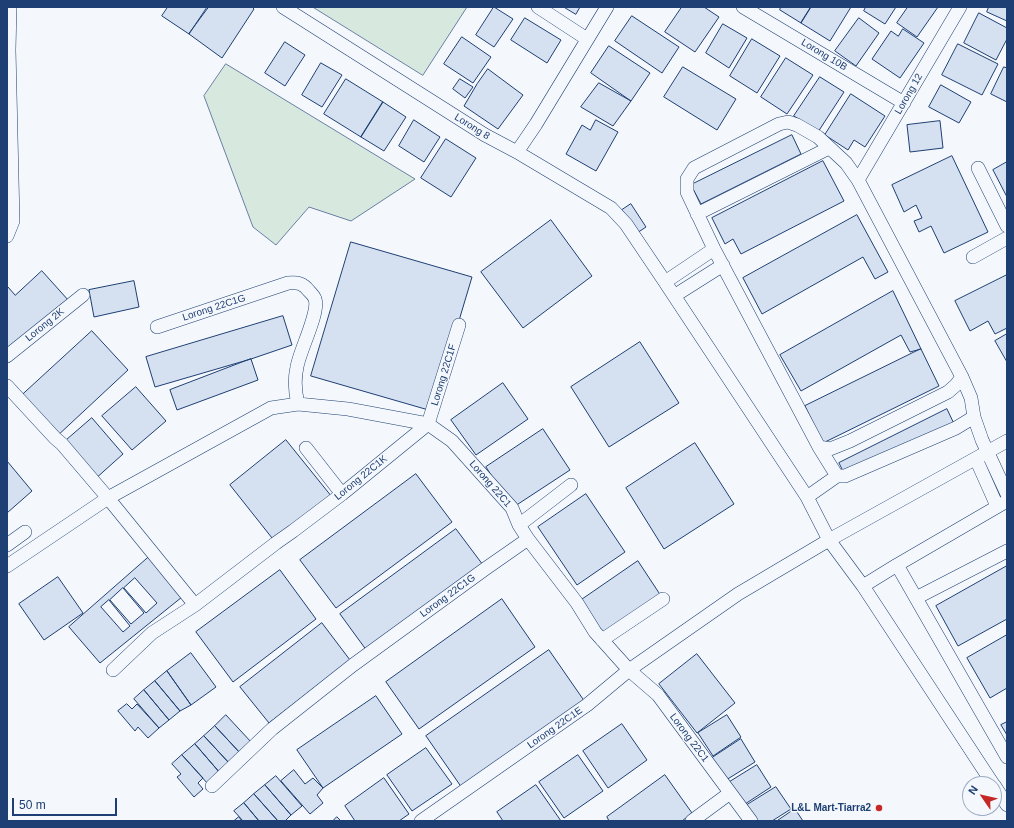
<!DOCTYPE html>
<style>
body{margin:0}
#map{position:relative;width:1014px;height:828px;overflow:hidden;background:#f4f7fb;font-family:Arial,sans-serif}
canvas{display:block}
.frame{position:absolute;inset:0;border:8px solid #1d3f73;pointer-events:none}
.north{position:absolute;left:962px;top:776px;width:40px;height:40px;box-sizing:border-box;background:#f4f7fb;border:1px solid #9eadc5;border-radius:50%;rotate:304deg;font-size:11px;font-weight:700;line-height:16px;text-align:center;color:#1d3f73}
.north::after{content:'';display:block;margin:auto;width:14px;height:18px;background:#c62828;clip-path:polygon(50% 0,100% 100%,50% 72%,0 100%)}
.scale{position:absolute;left:12px;top:798px;width:105px;height:18px;box-sizing:border-box;border:2px solid #1d3f73;border-top:0;padding-left:5px;font-size:12px;line-height:14px;white-space:nowrap;color:#1d3f73;-webkit-text-stroke:3px #f4f7fb;paint-order:stroke}
</style>
<div id="map">
<canvas width="1014" height="828"></canvas>
<div class="frame"></div>
<div class="north">N</div>
<div class="scale">50 m</div>
</div>
<script>
const g = document.querySelector('canvas').getContext('2d');
g.lineJoin = 'round';
function fill(path, color) {
  g.fillStyle = color;
  g.fill(path, 'evenodd');
}
function strokePath(path, color, width, dash) {
  g.strokeStyle = color;
  g.lineWidth = width;
  g.lineCap = dash ? 'butt' : 'round';
  g.setLineDash(dash || []);
  g.stroke(path);
}
function drawText(font, color, halo, rows, align = 'center') {
  g.font = font + ' Arial,sans-serif';
  g.lineWidth = 3;
  g.setLineDash([]);
  g.textBaseline = 'middle';
  g.strokeStyle = halo;
  g.fillStyle = color;
  for (const [text, x, y, turn = 0] of rows) {
    g.save();
    g.translate(x, y);
    g.rotate((+turn || 0) * Math.PI / 180);
    g.textAlign = isNaN(turn) ? turn : align;
    if (halo) g.strokeText(text, 0, 0);
    g.fillText(text, 0, 0);
    g.restore();
  }
}
const green = new Path2D(`
 M313 7H467L423 75Z
 M226 64 415 179 351 221 309 207 276 245 253 227 204 96Z`);
fill(green, '#d7e8df');
strokePath(green, '#687fa3', 1);
const building = new Path2D(`
 M168 7H207L189 34 162 16Z
 M209 7H252L254 9 222 58 189 34Z
 M494 7 513 19 494 47 476 35Z
 M564 7H580L576 14Z
 M682 7H704L719 17 695 52 665 32Z
 M781 7H811L801 23 780 10Z
 M811 7H851L830 41 801 23Z
 M866 7H896L885 24 864 11Z
 M908 7H938L917 37 897 23Z
 M989 7H1007V21L987 12Z
 M979 13 1007 28V39L996 60 964 43Z
 M632 16 679 47 662 73 615 41Z
 M525 18 561 40 547 63 511 40Z
 M859 18 879 33 856 66 835 51Z
 M723 24 747 38 729 68 706 53Z
 M903 29 924 43 900 78 872 59 891 31 898 36Z
 M462 37 491 57 473 83 444 64Z
 M752 39 780 56 757 93 730 76Z
 M285 42 305 55 285 86 265 73Z
 M958 44 998 64 982 95 942 75Z
 M609 46 650 73 631 101 591 73Z
 M786 58 813 75 787 114 761 97Z
 M321 63 342 75 322 107 302 95Z
 M683 67 736 99 717 130 664 97Z
 M1004 67 1007 68V102L991 94Z
 M488 69 523 95 498 129 464 106 477 84Z
 M820 77 844 92 818 132 794 116Z
 M346 79 383 102 361 137 324 114Z
 M460 79 473 87 465 98 453 89Z
 M599 83 631 101 613 126 581 107Z
 M941 85 971 102 959 123 929 107Z
 M851 94 885 116 865 147 854 140 848 150 825 135Z
 M383 102 406 117 384 151 361 137Z
 M414 120 440 137 424 162 399 146Z
 M596 120 618 132 596 171 566 154 582 125 590 130Z
 M940 121 943 148 910 152 907 125Z
 M792 135 801 154 701 204 691 185Z
 M446 139 476 158 451 197 421 178Z
 M952 156 988 232 944 253 931 226 919 232 914 221 922 218 916 205 904 212 892 185Z
 M823 161 844 201 741 254 733 239 725 244 712 218Z
 M1007 162V197L993 170Z
 M631 204 646 227 637 233 622 210Z
 M857 215 888 272 875 279 863 257 762 314 743 278Z
 M551 220 592 276 523 328 481 272Z
 M351 242 472 277 432 411 311 376Z
 M42 271 69 301 7 355V288L8 287 15 295Z
 M1007 275V328L995 334 988 321 970 331 955 301Z
 M134 281 139 307 94 317 89 290Z
 M893 291 921 349 910 352 901 335 801 391 780 355Z
 M283 316 292 345 251 359 155 387 146 357Z
 M92 331 128 370 55 438 19 398Z
 M1007 334V362L995 341Z
 M640 342 679 403 609 447 571 387Z
 M921 349 939 386 823 443 805 406Z
 M251 359 258 380 177 410 170 390Z
 M503 383 528 419 476 455 451 420Z
 M136 387 166 421 132 450 102 416Z
 M947 409 956 428 848 481 839 463Z
 M92 418 123 454 94 480 62 444Z
 M543 429 570 470 512 508 486 467Z
 M286 440 332 497 276 543 230 485Z
 M695 443 734 504 664 549 626 488Z
 M7 461 32 491 7 513Z
 M416 474 452 522 336 608 300 560Z
 M586 494 625 552 577 585 538 527Z
 M456 529 483 565 367 651 340 614Z
 M150 556 182 597 100 663 69 627Z
 M638 561 663 599 602 640 577 603Z
 M1007 566V619L958 646 936 606Z
 M280 570 316 619 233 682 196 632Z
 M58 577 83 613 44 640 19 604Z
 M135 578 157 603 146 613 124 588Z
 M123 588 144 613 131 624 110 600Z
 M502 599 535 647 419 729 386 682Z
 M109 600 130 626 123 632 101 607Z
 M322 623 350 660 269 723 240 687Z
 M1007 635V688L990 698 967 658Z
 M549 650 585 702 462 788 426 736Z
 M191 653 216 687 191 705 167 671Z
 M697 654 735 703 697 733 659 684Z
 M167 671 191 705 180 711 155 681Z
 M155 681 180 711 169 720 144 690Z
 M144 690 169 720 159 728 134 699Z
 M376 696 402 734 323 788 297 750Z
 M127 704 132 709 137 704 159 728 148 738 138 727 135 731 118 711Z
 M226 715 252 743 241 754 215 726Z
 M727 715 741 737 713 756 698 733Z
 M1007 722V735L1001 725Z
 M622 724 647 760 608 788 583 751Z
 M215 726 241 754 230 764 204 736Z
 M204 736 230 764 220 773 195 744Z
 M741 739 755 762 726 780 712 758Z
 M195 744 220 773 208 784 182 755Z
 M426 748 452 784 412 811 387 775Z
 M182 755 203 778 198 783 203 789 194 797 177 777 181 774 172 764Z
 M578 755 603 791 564 818 539 782Z
 M757 765 771 787 742 806 728 783Z
 M294 770 305 784 313 778 323 788 317 795 323 803 310 814 281 781Z
 M665 775 692 813 682 821H609L607 817Z
 M276 776 302 806 291 815 265 785Z
 M384 778 409 814 399 821H355L345 806Z
 M265 785 291 815 285 821H278L254 794Z
 M536 785 561 821H503L497 812Z
 M776 787 791 809 772 821H757L747 805Z
 M254 794 278 821H259L244 803Z
 M244 803 259 821H243L234 811Z
 M795 809 803 821H777Z
 M239 817 242 821H234Z
 M337 817 341 821H333Z`);
fill(building, '#d5e0f0');
strokePath(building, '#1d3f73', 1);
const minor = new Path2D(`
 M283 7 485 135 517 152 536 124 607 7
 M538 7 587 39
 M743 7 904 103
 M517 152 611 208 626 224 665 282 807 497 829 540 863 586 993 784
 M978 168 1007 226
 M858 180 960 7
 M697 214 829 148
 M7 236 13 221 9 50 10 7
 M973 257 1007 238
 M665 282 714 249
 M674 296 723 265
 M157 327 288 283C297 282 303 283 309 291 311 293 314 296 315 299 320 312 299 352 297 367 294 380 295 392 298 404L348 409 428 424 452 441 512 508 519 525 528 539 577 603 595 632 629 670 658 695 751 821
 M7 356 83 295
 M7 386 55 438 62 444 108 498 271 408 298 404
 M974 417 956 428 845 476H837L819 447 714 249 687 192V179L694 168 779 124 788 122 797 125 818 137 846 163 858 180 962 377 971 398 974 417 982 440 1007 494
 M819 447 830 449 850 441 948 392 956 385 962 377
 M306 448 342 494
 M976 459 997 506
 M807 497 837 476
 M1007 501 897 565 1007 757
 M519 525 571 485
 M7 545 25 532
 M7 566 108 498 195 605 276 543 293 531 342 494 428 424 459 325
 M863 586 897 565
 M916 598 1007 551
 M602 640 663 599
 M113 670 152 633 195 605
 M994 785 1007 805
 M212 786 272 729 353 665 485 569 528 539
 M421 821 587 705 629 670 738 594 829 540 1007 441
 M692 821 730 793`);
strokePath(minor, '#1d3f73', 14);
strokePath(minor, '#f4f7fb', 13);
for (const [x, y, r, color] of [
 [879,808,4,"#c62828"]
]) {
  const dot = new Path2D();
  dot.arc(x, y, r, 0, 2 * Math.PI);
  g.fillStyle = color;
  g.fill(dot);
  strokePath(dot, '#f4f7fb', 1.5);
}
drawText('10px', '#1d3f73', '#f4f7fb', [
 ["Lorong 10B",824,55,31],
 ["Lorong 12",909,94,-60],
 ["Lorong 8",472,127,32],
 ["Lorong 22C1G",214,308,-18],
 ["Lorong 2K",45,325,-39],
 ["Lorong 22C1F",444,375,-73],
 ["Lorong 22C1K",361,478,-39],
 ["Lorong 22C1",490,484,49],
 ["Lorong 22C1G",448,596,-36],
 ["Lorong 22C1E",555,728,-35],
 ["Lorong 22C1",689,738,53]
]);
drawText('bold 10px', '#1d3f73', '#f4f7fb', [
 ["L&L Mart-Tiarra2",871,808]
], 'right');
</script>
